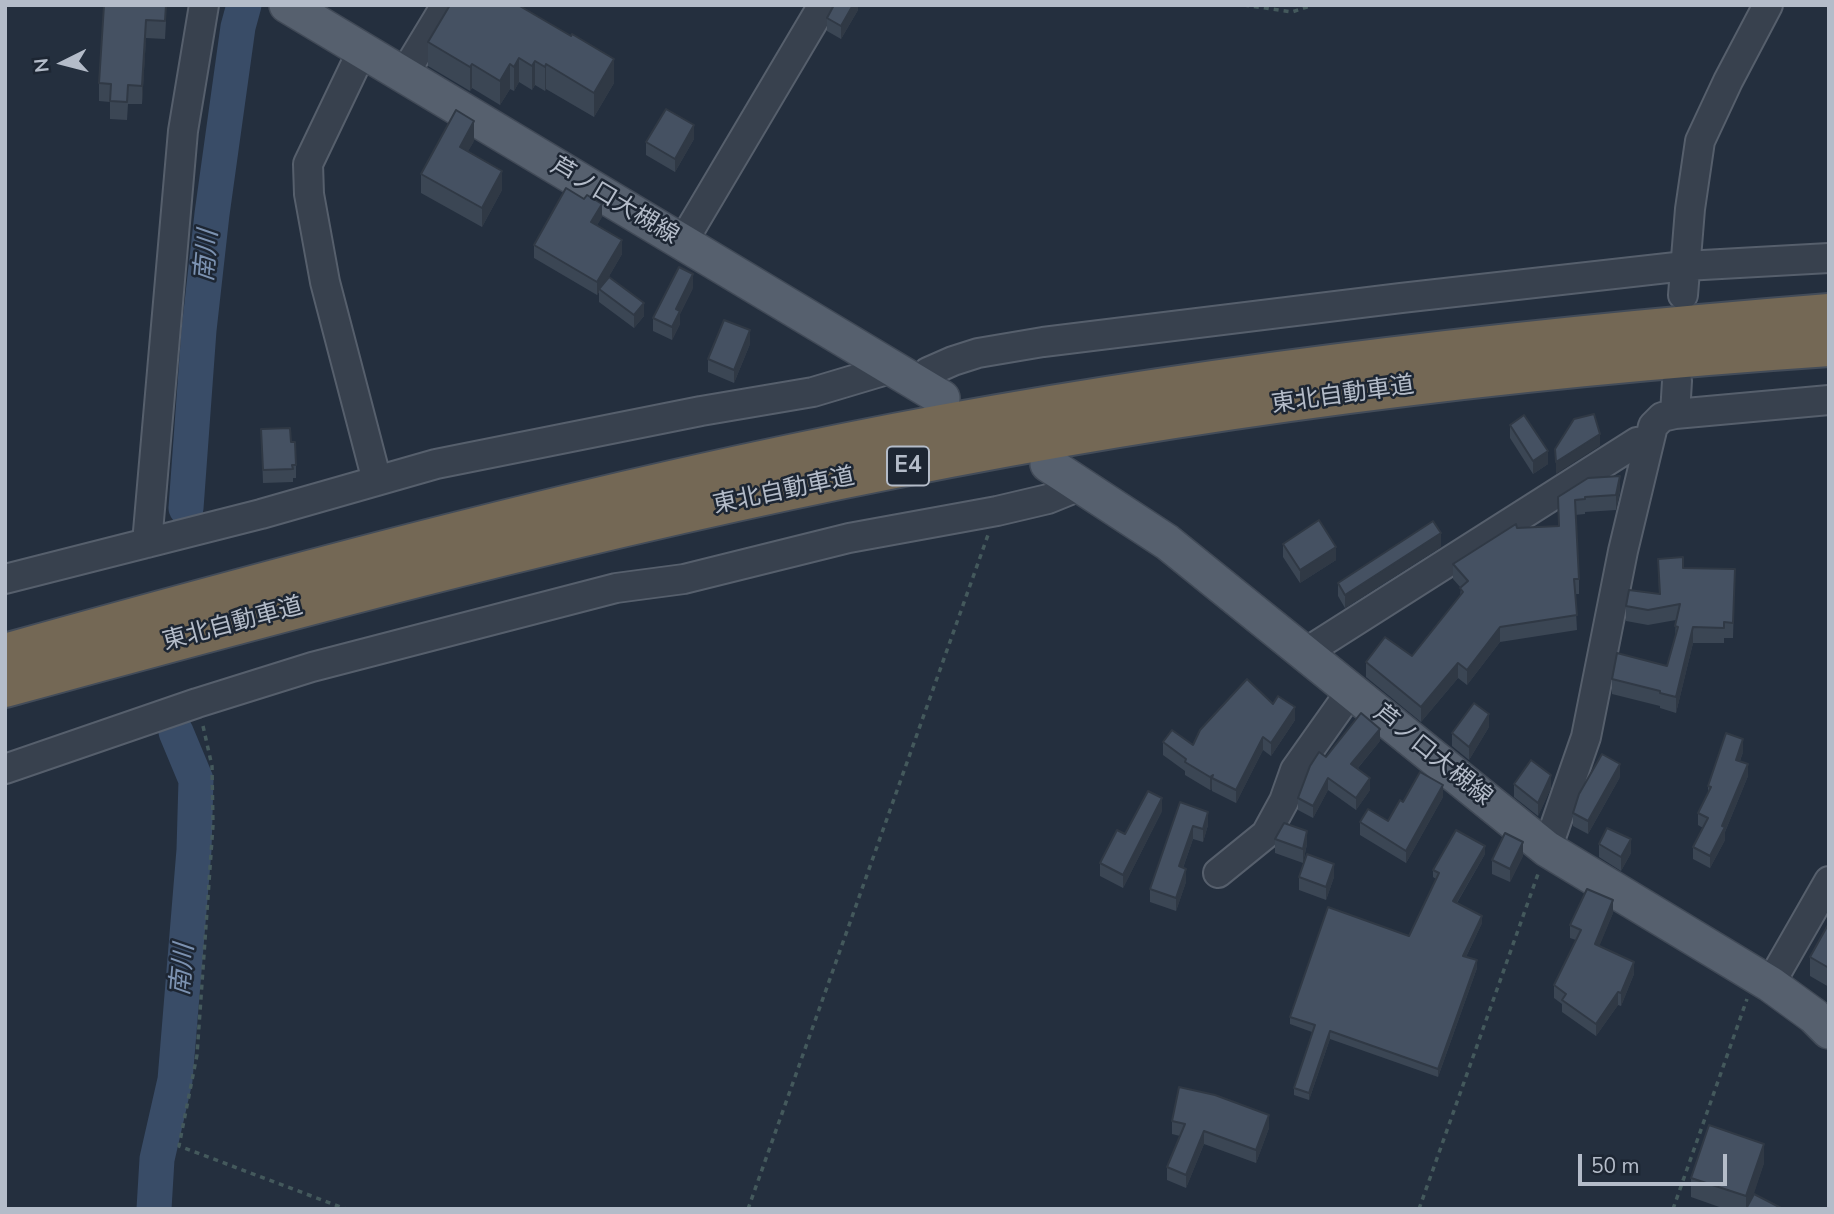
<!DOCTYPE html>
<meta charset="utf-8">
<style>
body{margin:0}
#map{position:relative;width:1834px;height:1214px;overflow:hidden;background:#242f3e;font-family:"Nunito Sans",sans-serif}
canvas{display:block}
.frame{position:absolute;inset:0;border:7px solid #b4bcc9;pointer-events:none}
.north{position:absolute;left:28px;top:28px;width:70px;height:70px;-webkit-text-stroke:5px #1d2633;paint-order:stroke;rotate:264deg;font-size:19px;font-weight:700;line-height:28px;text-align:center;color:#b4bcc9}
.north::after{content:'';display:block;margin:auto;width:24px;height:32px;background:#b4bcc9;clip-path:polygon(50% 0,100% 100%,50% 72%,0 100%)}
.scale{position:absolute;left:1578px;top:1154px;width:149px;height:32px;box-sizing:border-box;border:4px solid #b4bcc9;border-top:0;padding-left:9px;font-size:21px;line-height:24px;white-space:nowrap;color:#b4bcc9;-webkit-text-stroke:5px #1d2633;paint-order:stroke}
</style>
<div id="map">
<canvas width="1834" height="1214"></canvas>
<div class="frame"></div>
<div class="north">N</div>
<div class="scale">50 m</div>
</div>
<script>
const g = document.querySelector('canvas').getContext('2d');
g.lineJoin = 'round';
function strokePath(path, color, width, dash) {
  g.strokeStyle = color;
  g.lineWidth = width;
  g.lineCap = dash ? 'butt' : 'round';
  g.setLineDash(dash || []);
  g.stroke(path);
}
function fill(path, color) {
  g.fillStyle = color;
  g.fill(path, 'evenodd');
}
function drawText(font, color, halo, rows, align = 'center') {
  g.font = font + ' "Nunito Sans","Noto Sans JP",sans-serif';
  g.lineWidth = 5;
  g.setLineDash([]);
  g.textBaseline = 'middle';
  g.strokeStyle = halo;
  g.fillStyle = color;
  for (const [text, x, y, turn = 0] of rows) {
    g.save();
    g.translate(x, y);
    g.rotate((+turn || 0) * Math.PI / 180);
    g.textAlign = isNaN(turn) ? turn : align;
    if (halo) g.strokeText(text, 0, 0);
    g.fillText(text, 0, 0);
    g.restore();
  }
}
strokePath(new Path2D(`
 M186 508 199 330 212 214 238 27 244 5
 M154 1209 157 1159 175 1080 194 850 196 780 176 732`), '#394c67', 35);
const minor = new Path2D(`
 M362 51 308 164 309 194 325 282 377 481
 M403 76 446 5
 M682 243 823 5
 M1683 295 1690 209 1700 141 1728 81 1768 5
 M917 385 928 372 953 361 978 353 1043 342 1401 298 1685 266 1829 258
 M1675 414 1677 381
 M147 543 183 131 204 5
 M5 579 261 514 436 464 701 411 813 392 890 369
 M1305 653 1637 442 1647 441
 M5 769 197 703 312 667 616 588 684 579 849 538 997 511 1048 499 1080 486
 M1547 849 1586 737 1623 551 1653 426 1662 417 1675 414 1829 400
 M1218 873 1266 834 1284 801 1295 770 1351 691
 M1770 984 1829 881`);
const major = new Path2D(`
 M287 5 942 398
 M1048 464 1167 542 1547 849 1770 984 1814 1016 1829 1031`);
const highway = new Path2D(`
 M5 653C299 571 594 491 894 433 1203 374 1515 338 1829 313
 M5 688C300 607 594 528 894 469 1202 407 1515 368 1829 347`);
strokePath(minor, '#565f6c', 32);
strokePath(major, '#414a57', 38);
strokePath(highway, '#434c59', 42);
strokePath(new Path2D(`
 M1244 5 1292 12 1313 5
 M203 726 212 766 213 825 197 1055 179 1146 346 1209
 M748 1209 988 535
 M1419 1209 1538 874
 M1673 1209 1747 999`), '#44595c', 3.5, [5, 5]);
strokePath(minor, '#38414e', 28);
strokePath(major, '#56606e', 35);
strokePath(highway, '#746855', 38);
fill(new Path2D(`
 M104 5 166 21 165 39 146 38 142 104H128L127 120 110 119V102L99 101V83Z
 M450 5 614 83 594 117 546 89 545 91 535 85 532 90 519 82 514 91 510 89 500 105 472 88 470 91 428 66V42Z
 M858 5V10L841 39 827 31V18Z
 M694 139 675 172 646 155V142Z
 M474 141 468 151 502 190 482 227 421 193V174Z
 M602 217 597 225 622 254 608 278 644 316 634 328 599 302V292L597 295 534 258V245Z
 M693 288 680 314V324L672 340 653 331V318Z
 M750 344 734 383 708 372V359Z
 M1510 425 1548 464 1533 474 1510 438Z
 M261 429 291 442 296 465V478H293V482L263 483Z
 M1620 491 1616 510 1585 512V514L1575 515 1579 579V594H1575L1577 630 1500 642 1467 685 1458 678 1421 722 1366 677V662L1412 656 1460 596 1461 588 1453 579V564L1517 528 1558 526V497Z
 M1283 544 1336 560 1300 583 1283 557Z
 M1441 547 1345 608 1338 596V583Z
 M1658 559 1683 568 1735 569 1733 638H1724V643H1693L1676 713 1660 708V706L1612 694V679L1667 666 1675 638 1676 620 1648 625 1626 621V606L1659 594Z
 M1273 704 1295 720 1271 756 1263 750 1236 803 1212 791V789L1210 790 1185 775V771L1163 755V742L1193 745Z
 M1489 727 1469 760 1452 746V733Z
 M1380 741 1358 768 1370 790 1356 810 1328 790 1313 818 1298 810V798L1326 757Z
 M1743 752 1740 761 1748 776 1725 832V840L1710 868 1693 859V847L1703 828 1698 825V813L1708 793V786Z
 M1620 777 1588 834 1573 826V813Z
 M1514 784 1551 788 1538 816 1514 797Z
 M1443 797 1406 863 1360 835V822L1388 821 1403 802Z
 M1180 802 1208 825 1203 842 1193 839 1183 868 1186 882 1176 911 1150 902V889Z
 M1162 811 1123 888 1100 876V863L1125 834Z
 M1275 839 1307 844 1303 863 1275 853Z
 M1599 844 1631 853 1621 871 1599 857Z
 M1485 854 1457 903 1482 923 1466 957 1477 968 1438 1077 1330 1039 1309 1100 1294 1095V1088L1312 1032 1290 1024V1017L1409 936 1436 879 1433 877V870Z
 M1523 856 1510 882 1492 874V860Z
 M1299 877H1334L1326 900 1299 890Z
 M1613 913 1599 946 1634 974 1621 1006 1618 1005 1596 1036 1562 1012V1004L1554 998V985L1576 940 1570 938V925Z
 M1829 923V987L1810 976V957Z
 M1172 1121 1269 1128 1256 1163 1204 1144 1186 1188 1167 1180V1167L1180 1136 1172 1134Z
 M1764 1163 1753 1195 1783 1209H1725L1691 1197V1178Z`), '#3b4654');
fill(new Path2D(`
 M853 5H858V10L841 39V26Z
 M146 20V38L142 104V86Z
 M519 58V82L514 91V67Z
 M614 59V83L594 117V93Z
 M535 61V85L532 90V66Z
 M472 64V88L470 91V67Z
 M510 64V89L500 105V81Z
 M546 64V89L545 91V67Z
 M474 121V141L460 166V147Z
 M694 125V139L675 172V159Z
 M502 171V190L482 227V208Z
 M602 204V217L591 235V222Z
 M622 240V254L601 290 599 289V292L597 295V282Z
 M693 274V288L680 314V324L672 340V327L676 309Z
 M644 303V316L634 328V315Z
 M750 330V344L734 383V370Z
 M1600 434V446L1556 474V462Z
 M1548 451V464L1533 474V461Z
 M1620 476V491L1616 510V495Z
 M1441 533V547L1345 608V595Z
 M1336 547V560L1300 583V570Z
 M1500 627V642L1467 685V670Z
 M1693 627V643L1676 713V697Z
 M1458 663V678L1421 722V707Z
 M1295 707V720L1271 756V743Z
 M1489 714V727L1469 760V747Z
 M1380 729V741L1351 776V764Z
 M1263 737V750L1236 803V790Z
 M1743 739V752L1736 772V760Z
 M1620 764V777L1588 834V821Z
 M1748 764V776L1725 832V840L1710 868V856Z
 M1213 775 1212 778V789L1210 790V777Z
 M1551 775V788L1538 816V803Z
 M1328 778V790L1313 818V806Z
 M1370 778V790L1356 810V798Z
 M1443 785V797L1406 863V851Z
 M1162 798V811L1123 888V875Z
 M1208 812V825L1203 842V829Z
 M1193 826V839L1179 879V866Z
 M1307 831V844L1303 863V849Z
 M1631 839V853L1621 871V857Z
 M1523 842V856L1510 882V869Z
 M1485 846V854L1453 909V901Z
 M1334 864V877L1326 900V887Z
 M1186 869V882L1176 911V898Z
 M1613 900V913L1595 957V944Z
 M1482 916V923L1463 963V956Z
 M1477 960V968L1438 1077V1069Z
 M1634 962V974L1621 1006V993Z
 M1618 992V1005L1596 1036V1024Z
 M1330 1031V1039L1309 1100V1093Z
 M1269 1115V1128L1256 1163V1150Z
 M1204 1131V1144L1186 1188V1175Z
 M1764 1144V1163L1749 1209H1746V1196Z`), '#303945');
const building = new Path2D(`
 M104 5H166L165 21 146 20 142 86 128 85 127 102 110 101 111 84 99 83Z
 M450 5H518L571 36 572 34 614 59 594 93 546 64 545 67 535 61 532 66 519 58 514 67 510 64 500 81 472 64 470 67 428 42Z
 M834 5H853L841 26 827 18Z
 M666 109 694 125 675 159 646 142Z
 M456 110 474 121 460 147 502 171 482 208 421 174Z
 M566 188 584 199 587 195 602 204 591 222 622 240 597 282 534 245Z
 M679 267 693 274 676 309 680 311 672 327 653 318Z
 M609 277 644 303 634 315 599 289Z
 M724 320 750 330 734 370 708 359Z
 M1594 414 1600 434 1556 462 1555 449 1574 419Z
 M1524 415 1548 451 1533 461 1510 425Z
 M290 428 291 442H295L296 465H292L293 469 263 470 261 429Z
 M1620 476 1616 495 1585 497V499L1575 500 1579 579H1574L1577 615 1500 627 1467 670 1458 663 1421 707 1366 662 1385 637 1412 656 1463 592 1460 588 1468 581 1453 564 1516 524 1517 528 1559 526 1558 497 1588 478Z
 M1319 520 1336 547 1300 570 1283 544Z
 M1433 521 1441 533 1345 595 1338 583Z
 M1683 557V568L1735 569 1733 623 1724 622V628L1693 627 1676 697 1660 693V691L1612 679 1617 653 1667 666 1678 627 1675 626 1680 604 1648 610 1626 606 1629 590 1660 594 1658 559Z
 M1247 679 1273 704 1278 696 1295 707 1271 743 1263 737 1236 790 1212 778 1213 775 1210 777 1185 762 1186 759 1163 742 1172 730 1193 745 1200 730Z
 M1474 703 1489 714 1469 747 1452 733Z
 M1361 713 1380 729 1351 764 1370 778 1356 798 1328 778 1313 806 1298 798 1310 766 1319 752 1326 757Z
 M1726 733 1743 739 1736 760 1748 764 1722 826 1725 827 1710 856 1693 847 1708 818 1698 813 1711 787 1708 786Z
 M1602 754 1620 764 1588 821 1573 813 1579 794Z
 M1531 760 1551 775 1538 803 1514 784Z
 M1420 772 1443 785 1406 851 1360 822 1368 809 1388 821 1400 800 1403 802Z
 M1148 791 1162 798 1123 875 1100 863 1117 830 1125 834Z
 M1180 802 1208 812 1203 829 1193 826 1179 866 1186 869 1176 898 1150 889Z
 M1284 823 1307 831 1303 849 1275 839Z
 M1607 828 1631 839 1621 857 1599 844Z
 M1456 830 1485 846 1453 901 1482 916 1463 956 1477 960 1438 1069 1330 1031 1309 1093 1294 1088 1315 1025 1290 1017 1328 907 1409 936 1439 873 1433 870Z
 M1505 833 1523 842 1510 869 1492 860Z
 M1307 854 1334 864 1326 887 1299 877Z
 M1587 889 1613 900 1595 944 1634 962 1621 993 1618 992 1596 1024 1562 1000 1566 994 1554 985 1581 930 1570 925Z
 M1829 923V968L1810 957Z
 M1179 1087 1215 1095 1269 1115 1256 1150 1204 1131 1186 1175 1167 1167 1185 1124 1172 1121Z
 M1709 1125 1764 1144 1746 1196 1691 1178Z
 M1754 1194 1783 1209H1746Z`);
fill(building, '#455162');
strokePath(building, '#303945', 2);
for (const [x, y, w] of [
 [908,466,42]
]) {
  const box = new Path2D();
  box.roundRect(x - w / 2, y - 19.5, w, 39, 5);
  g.fillStyle = '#1d2633';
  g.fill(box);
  strokePath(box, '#b4bcc9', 2);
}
drawText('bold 23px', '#b4bcc9', null, [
 ["E4",908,466]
]);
drawText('24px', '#b4bcc9', '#1d2633', [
 ["芦ノ口大槻線",614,202,31],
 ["東北自動車道",1343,396,-8],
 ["東北自動車道",784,492,-12],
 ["東北自動車道",233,625,-15],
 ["芦ノ口大槻線",1432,756,39]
]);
drawText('italic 26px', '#7c92b1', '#1d2633', [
 ["南川",208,256,-85],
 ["南川",184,970,-85]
]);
</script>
